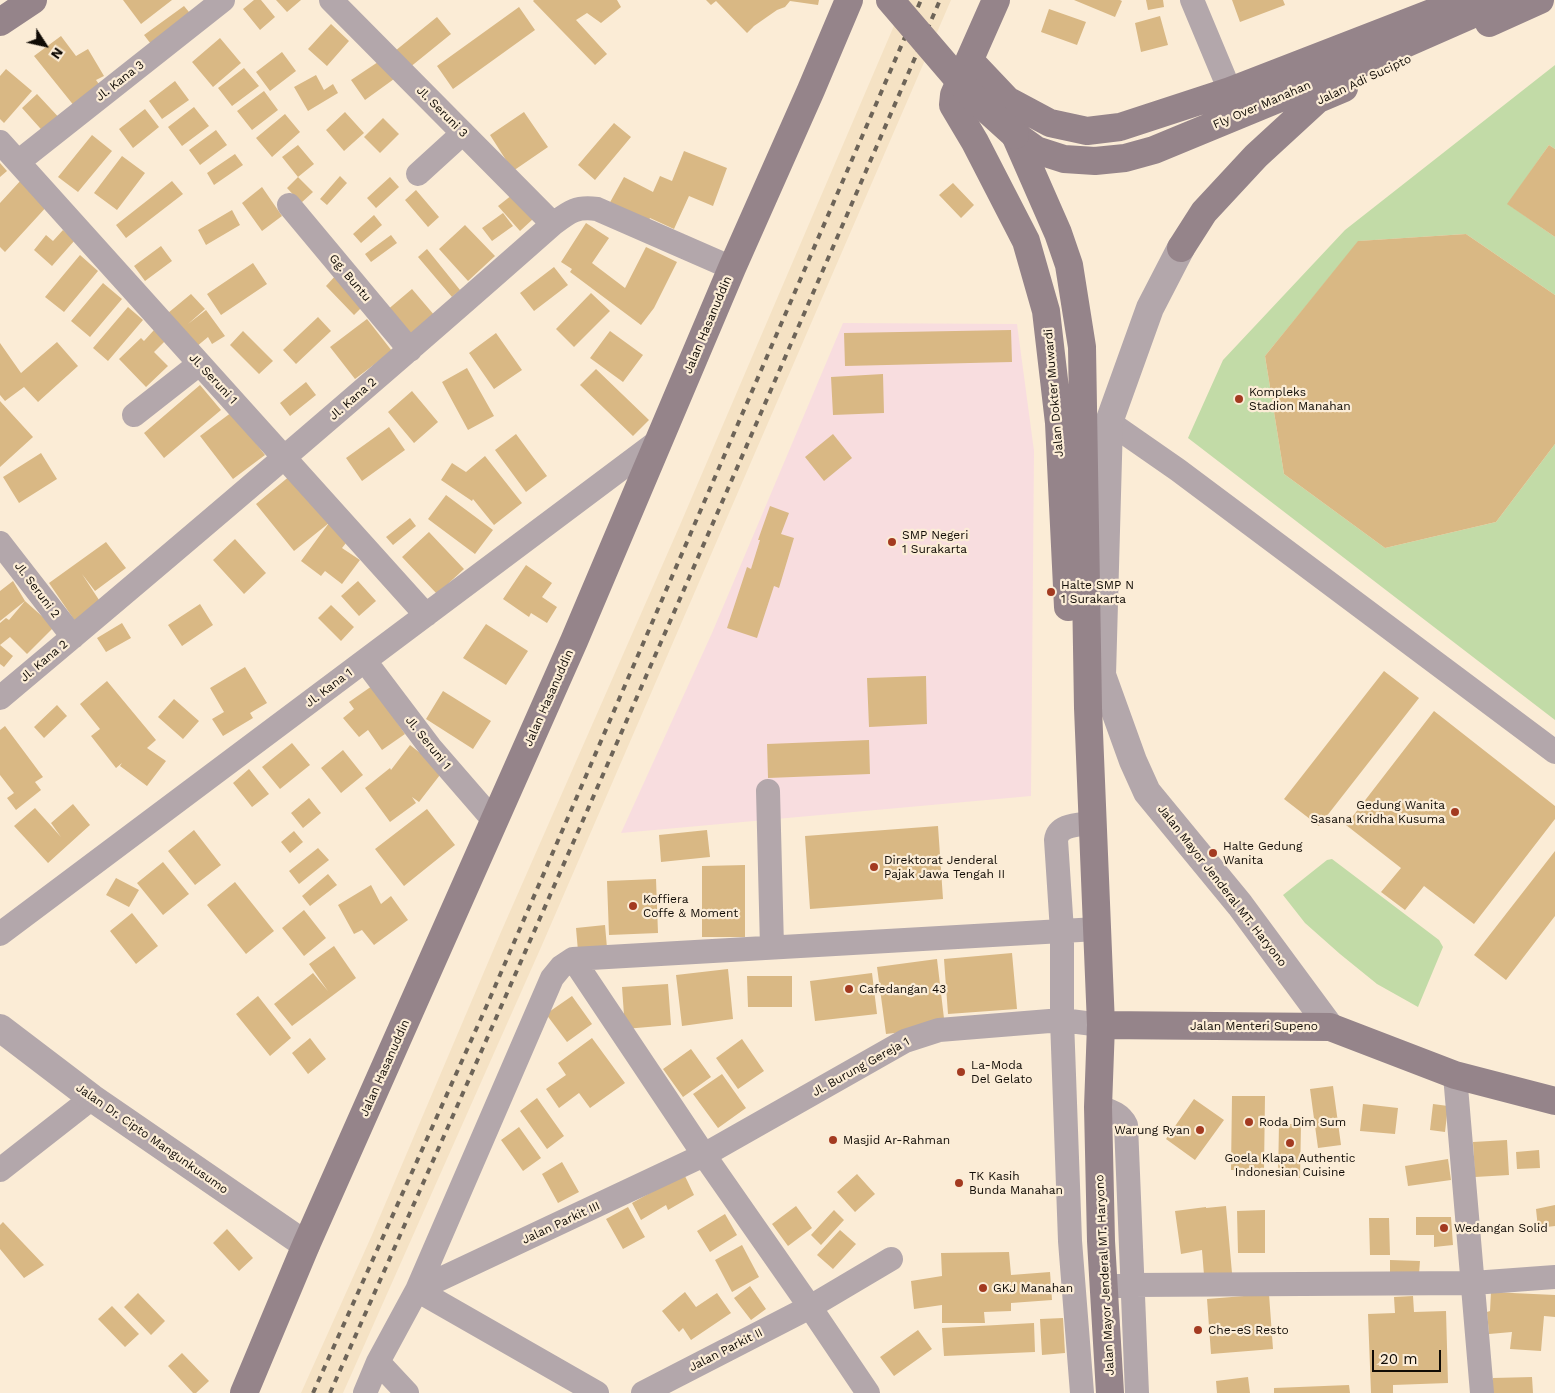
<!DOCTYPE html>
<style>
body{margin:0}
#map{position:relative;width:1555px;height:1393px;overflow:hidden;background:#fbecd6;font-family:"Work Sans",sans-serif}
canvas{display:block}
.north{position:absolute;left:20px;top:20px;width:50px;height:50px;-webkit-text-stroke:4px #fbecd6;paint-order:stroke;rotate:125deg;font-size:14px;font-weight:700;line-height:20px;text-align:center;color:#100b05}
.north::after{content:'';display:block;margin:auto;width:18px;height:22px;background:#100b05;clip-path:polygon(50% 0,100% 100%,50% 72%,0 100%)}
.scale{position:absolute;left:1372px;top:1350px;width:69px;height:22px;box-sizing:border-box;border:2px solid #100b05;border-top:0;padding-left:6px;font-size:15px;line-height:18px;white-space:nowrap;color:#100b05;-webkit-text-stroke:4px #fbecd6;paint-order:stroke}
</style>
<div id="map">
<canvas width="1555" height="1393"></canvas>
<div class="north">N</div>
<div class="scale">20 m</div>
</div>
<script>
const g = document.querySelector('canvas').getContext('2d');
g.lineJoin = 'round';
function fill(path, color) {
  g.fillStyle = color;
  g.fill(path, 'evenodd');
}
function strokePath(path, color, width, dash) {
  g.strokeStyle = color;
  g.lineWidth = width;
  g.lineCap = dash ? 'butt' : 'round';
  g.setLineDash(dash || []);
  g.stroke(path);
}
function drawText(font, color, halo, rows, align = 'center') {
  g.font = font + ' "Work Sans",sans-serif';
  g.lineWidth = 4.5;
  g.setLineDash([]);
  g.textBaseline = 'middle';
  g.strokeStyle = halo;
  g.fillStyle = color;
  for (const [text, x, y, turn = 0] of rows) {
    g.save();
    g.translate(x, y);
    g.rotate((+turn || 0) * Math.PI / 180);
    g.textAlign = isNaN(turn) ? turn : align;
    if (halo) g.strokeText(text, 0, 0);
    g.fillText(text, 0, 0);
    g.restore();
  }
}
fill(new Path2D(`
 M905 0H951L542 945 343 1393H301L372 1235 501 932 680 525Z`), '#f5e2c4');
fill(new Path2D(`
 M843 323 1017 324 1034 451 1031 796 621 833 712 633Z`), '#f8dddf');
fill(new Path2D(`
 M1555 65V149L1549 145 1508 204 1555 237V295L1466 234 1359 241 1265 356 1284 474 1385 548 1496 522 1555 444V720L1188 438 1223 360 1345 230Z
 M1332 859 1439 940 1443 947 1418 1007 1377 984 1340 954 1305 923 1283 895 1327 860Z`), '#c2dba7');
fill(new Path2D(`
 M123 0H172L141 24Z
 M254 0H261L275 17 260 30 243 9Z
 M276 0H301L287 12Z
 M534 0H617L621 7 601 23 587 13 576 20 607 54 595 65 533 1Z
 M706 0H819L818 5 790 1 785 7 777 10 754 26 747 33 716 1 711 5Z
 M1074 0H1120L1122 1 1115 17Z
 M1146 0H1163L1164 7 1148 10Z
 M1232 0H1283L1285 5 1240 22Z
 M184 6 194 18 154 48 144 35Z
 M519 7 535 30 453 89 437 66Z
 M1049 9 1086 22 1077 45 1041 32Z
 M1160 16 1168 45 1141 52 1135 23Z
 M437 17 451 34 409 68 395 51Z
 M331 24 349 41 327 66 308 49Z
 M61 36 76 56 88 49 104 76 96 80 101 87 75 107 34 56Z
 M220 38 241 63 213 87 192 62Z
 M282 52 296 71 270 91 256 72Z
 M381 60 394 79 365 100 351 80Z
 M244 68 259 86 232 106 218 88Z
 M6 69 32 91 4 123 0 119V76Z
 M316 75 324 90 333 84 338 93 308 111 294 87Z
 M175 81 189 100 162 119 149 101Z
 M264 91 278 110 252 130 237 111Z
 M37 94 64 123 48 137 22 108Z
 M194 107 209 126 182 146 168 127Z
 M145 109 159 127 133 148 119 129Z
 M345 112 364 133 344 151 326 130Z
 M524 112 548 147 513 171 490 135Z
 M285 114 300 132 272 157 256 138Z
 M383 118 399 134 380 153 364 137Z
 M614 123 631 137 595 180 578 165Z
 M216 130 227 145 200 165 189 150Z
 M92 135 112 151 78 192 58 177Z
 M298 145 314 164 298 177 282 157Z
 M1549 145 1555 149V237L1507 204Z
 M684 151 727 168 713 206 689 196 674 229 650 218 646 225 608 206 624 177 653 192 660 176 672 181Z
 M235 154 243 165 214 185 207 173Z
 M122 156 145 173 117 210 94 193Z
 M0 163 7 171 0 177Z
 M340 176 347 183 327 205 320 199Z
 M298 177 313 192 301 203 287 188Z
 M390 177 399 187 376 208 367 198Z
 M22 179 49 204 5 252 0 247V203Z
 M172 181 183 194 126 238 116 225Z
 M953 183 974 205 961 218 939 195Z
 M262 187 282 216 262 231 242 203Z
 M416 190 439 217 428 227 405 200Z
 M512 195 533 219 520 231 498 206Z
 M232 210 240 225 206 245 198 230Z
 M503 213 513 226 492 241 482 228Z
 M374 215 382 225 361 243 353 234Z
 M586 223 609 238 592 263 625 288 646 247 677 262 654 308 641 325 570 272 572 269 561 262Z
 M465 225 495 256 468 281 439 249Z
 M63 230 75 240 52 266 34 250 46 235 53 241Z
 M1466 234 1555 295V444L1496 522 1385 548 1284 474 1265 356 1358 241Z
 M391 235 397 243 371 262 365 254Z
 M161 246 172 261 145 281 134 266Z
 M427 249 460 290 452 297 418 257Z
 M80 255 98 271 64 312 45 297Z
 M253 263 267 284 221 315 207 294Z
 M554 267 568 285 534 311 520 293Z
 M337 274 365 304 354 315 326 286Z
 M103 283 122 299 90 337 71 321Z
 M412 289 435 316 409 339 386 311Z
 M591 293 610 311 574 347 556 329Z
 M191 294 205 309 188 324 206 310 225 336 212 344 208 337 196 347 168 313Z
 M128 307 143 320 108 361 93 348Z
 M318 317 331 331 296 364 283 350Z
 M367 319 392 351 355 379 330 347Z
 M154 330 165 341 154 352 168 366 146 387 119 359 141 338 144 341Z
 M1011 330 1012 362 845 366 844 333Z
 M243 331 273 361 259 374 230 345Z
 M610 331 643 355 623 382 590 358Z
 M496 333 522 370 494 389 469 353Z
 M57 342 78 366 38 402 24 387 5 401 0 395V343L21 373Z
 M467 368 494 416 468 430 442 382Z
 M596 369 649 420 633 436 580 385Z
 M883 374 884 413 833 415 831 377Z
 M306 382 316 395 290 416 280 403Z
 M200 385 221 410 164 458 144 433Z
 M412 391 438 422 414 443 388 412Z
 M0 401 33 437 0 467Z
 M232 412 265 455 233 479 200 436Z
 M389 427 405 450 362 481 346 458Z
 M516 434 547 476 526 492 495 450Z
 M833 434 852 458 824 481 805 457Z
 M41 453 57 479 19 503 3 477Z
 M485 456 522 503 494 525 473 499 472 501 441 480 452 463 466 472Z
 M291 475 350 538 342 548 360 560 342 584 325 571 321 576 301 561 329 523 294 551 256 504Z
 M446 495 493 530 475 554 428 519Z
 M770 506 789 513 781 534 794 538 779 588 774 586 757 638 727 628 747 567 751 569 760 540H758Z
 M410 518 416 526 393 545 386 537Z
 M429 532 464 569 437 594 402 557Z
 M235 539 266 573 244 594 213 560Z
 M106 542 126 568 95 591 82 574 101 603 75 621 49 583Z
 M526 565 552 583 542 597 557 607 547 623 531 613 529 617 503 599Z
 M13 581 25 601 54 627 27 654 10 637 0 645V623L6 618 9 620 25 601 0 621V591Z
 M358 581 376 601 359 616 341 596Z
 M200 604 213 625 182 646 168 625Z
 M331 605 354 627 341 641 318 618Z
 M122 623 131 638 106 652 97 638Z
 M486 624 528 651 506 685 463 658Z
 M0 645 13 656 4 667 0 664Z
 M245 667 267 703 250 713 253 718 223 736 212 719 224 712 210 688Z
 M1384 671 1419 698 1319 826 1284 799Z
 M926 676 927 724 869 727 867 678Z
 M107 681 156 740 147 748 166 761 147 786 120 766 122 763 116 768 91 736 100 729 80 704Z
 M372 686 405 734 382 750 368 730 359 737 343 718 354 709 349 702Z
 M443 691 491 721 473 749 426 719Z
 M174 699 199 721 183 739 158 717Z
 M57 705 67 716 44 738 34 727Z
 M1434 711 1555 806V819L1474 924 1424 886 1405 910 1381 892 1401 868 1346 825Z
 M5 726 43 777 35 782 41 790 16 810 7 798 14 793 0 775V730Z
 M869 740 870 774 768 778 767 744Z
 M292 743 310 765 280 789 262 767Z
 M410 745 443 771 419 802 412 797 416 803 390 822 365 788 390 768 391 770Z
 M343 750 363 775 341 793 321 768Z
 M249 769 269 794 252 807 233 783Z
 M309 798 321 813 303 828 291 813Z
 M73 804 90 825 48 863 14 826 35 808 61 837 51 823Z
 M427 809 455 845 404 886 375 849Z
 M938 826 943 899 810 909 805 836Z
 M194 830 221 865 195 885 168 851Z
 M707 830 710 857 661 862 659 835Z
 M294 831 303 842 290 853 281 842Z
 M318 848 329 860 299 884 289 871Z
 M1555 851V916L1506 980 1474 955Z
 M163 862 189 894 163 915 137 883Z
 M745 865V937H702V866Z
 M328 874 337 885 310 906 302 896Z
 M116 878 139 890 129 907 106 895Z
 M656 879 658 933 609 935 607 881Z
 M235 882 274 931 246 954 207 905Z
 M371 885 381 904 391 896 408 920 374 945 362 930 354 934 338 905Z
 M304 910 326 938 304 956 282 928Z
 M132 913 158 946 136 964 110 931Z
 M605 925 607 948 578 951 576 928Z
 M334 946 356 978 292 1026 274 1004 313 973 328 991 309 964Z
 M1012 953 1017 1009 948 1014 944 959Z
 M937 959 945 1027 886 1034 877 967Z
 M728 969 733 1019 682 1026 676 975Z
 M872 973 877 1014 815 1021 810 981Z
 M747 976H792V1007H748Z
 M668 984 671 1025 625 1029 622 987Z
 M258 996 291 1038 270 1056 236 1014Z
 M572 996 592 1024 567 1042 546 1014Z
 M310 1038 326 1059 308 1074 292 1053Z
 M592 1038 625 1083 590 1108 579 1093 559 1108 546 1089 566 1075 558 1063Z
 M742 1039 764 1071 738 1089 716 1058Z
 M691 1049 711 1077 683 1097 663 1069Z
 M722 1074 746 1108 718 1128 693 1094Z
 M1333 1086 1341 1145 1318 1148 1310 1089Z
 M1232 1096H1265L1264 1170H1231Z
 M537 1098 564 1136 547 1149 520 1111Z
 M1194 1099 1224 1120 1195 1160 1166 1139Z
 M1363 1104 1398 1108 1395 1134 1360 1131Z
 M1433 1104 1448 1106 1445 1132 1430 1130Z
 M1279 1124H1301L1300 1178H1278Z
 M519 1127 541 1158 523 1171 501 1140Z
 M1507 1140 1509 1175 1475 1177 1473 1142Z
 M1539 1150 1540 1168 1517 1169 1516 1152Z
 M1448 1159 1451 1180 1408 1186 1405 1166Z
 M562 1162 579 1192 558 1203 542 1174Z
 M684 1174 694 1195 668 1210 666 1205 641 1220 632 1203Z
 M857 1174 875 1194 855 1212 837 1192Z
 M1555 1205V1226L1538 1228 1536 1209Z
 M796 1206 812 1228 788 1246 772 1224Z
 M1226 1206 1232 1273 1204 1275 1202 1250 1181 1254 1175 1211 1206 1207V1208Z
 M628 1207 645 1237 623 1249 606 1219Z
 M834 1210 844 1220 821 1245 811 1235Z
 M1265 1210V1253H1238L1237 1211Z
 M725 1214 737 1235 710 1252 697 1231Z
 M1416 1217H1451L1453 1245 1434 1247V1235H1416Z
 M1369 1218H1389L1390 1255H1370Z
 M3 1222 44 1265 24 1278 0 1249V1225Z
 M227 1229 253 1258 239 1271 213 1243Z
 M840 1230 856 1244 833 1269 817 1255Z
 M742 1245 759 1277 732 1292 715 1260Z
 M1009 1252 1011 1275 1050 1272 1052 1300 1011 1303V1311L984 1312 985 1323H942V1305L914 1309 911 1281 942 1276 941 1253Z
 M1390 1260 1420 1261 1419 1274H1390Z
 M750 1286 766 1309 751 1320 734 1298Z
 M685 1292 696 1307 717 1293 731 1313 691 1340 683 1328 679 1332 662 1311Z
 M1491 1292 1555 1295V1317L1544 1316 1541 1351 1510 1349 1512 1332 1489 1334 1487 1312 1490 1311Z
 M138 1293 165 1321 151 1335 124 1307Z
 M1269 1294 1273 1349 1211 1354 1207 1299Z
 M1413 1296 1414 1312 1446 1311 1448 1383 1393 1385V1393H1371L1368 1314 1395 1313 1394 1297Z
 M112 1306 139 1334 125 1347 98 1319Z
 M1063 1318 1065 1353 1042 1355 1040 1319Z
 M1034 1323 1035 1352 944 1356 942 1328Z
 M918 1330 932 1349 894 1376 880 1357Z
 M182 1353 209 1381 196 1393H193L168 1366Z
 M1248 1377 1250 1393H1217L1216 1381Z
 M1532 1377 1533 1393H1493V1378Z
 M1349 1385 1350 1393H1274V1388Z`), '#d9b884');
strokePath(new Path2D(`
 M331 0 553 224
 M1192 0 1230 91
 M0 142 426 615
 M18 162 223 0
 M418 174 463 133
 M289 205 410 350
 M134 415 199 364
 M1109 422 1178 470 1555 752
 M0 543 73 637
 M365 661 430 747 495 822
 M0 698C186 542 371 385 553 224 569 212 576 206 597 209L732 268
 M768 791 772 947
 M0 934 658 441
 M573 959 704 1155 810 1307 868 1393
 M1455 1075 1482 1393
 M1098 1107C1110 1111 1120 1113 1126 1125L1137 1393
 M0 1170 92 1098
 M1103 1287 1132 1285 1473 1283 1555 1277
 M417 1290 704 1155 905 1041 939 1030 1062 1020 1101 1025
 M417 1290 597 1393
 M378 1362 407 1393
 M365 1393 378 1362 417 1290 552 978 561 967 573 959 1097 929
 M643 1393 810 1307 891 1259
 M1082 1393 1070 1241 1062 1020V931L1056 840C1058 824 1079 825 1092 823`), '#b3a7ab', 24);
strokePath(new Path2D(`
 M1181 248 1150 308 1109 422 1102 675 1133 761 1147 792 1240 905 1330 1027
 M0 1028 92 1098 306 1245`), '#b3a7ab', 28);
strokePath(new Path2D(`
 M996 0 954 95 953 105 975 142 1026 241 1046 311 1059 423 1068 607
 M0 22 33 0
 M1489 23 1540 0
 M970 61 1007 100 1050 123 1087 131 1120 127 1230 91 1465 0
 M1015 135 1058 233 1069 265 1082 347 1088 708 1101 1025 1098 1107 1101 1241 1110 1393
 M1015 135 1036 150 1064 159 1095 161 1125 158 1154 150 1309 86 1505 0
 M1181 248 1204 212 1256 156 1318 99 1344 88
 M1101 1025 1330 1027 1455 1075 1555 1101
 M244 1393 306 1245 574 641 732 268 811 90 849 0`), '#95848a', 28);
strokePath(new Path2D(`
 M313 1393 487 1005 921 0
 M330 1393C536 930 739 465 940 0`), '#6d6458', 4, [6, 6]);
strokePath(new Path2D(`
 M890 0 974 98 1015 135`), '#95848a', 28);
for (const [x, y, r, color] of [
 [1239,399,5,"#a33a20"],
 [892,542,5,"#a33a20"],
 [1051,592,5,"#a33a20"],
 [1455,812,5,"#a33a20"],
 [1213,853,5,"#a33a20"],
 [874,867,5,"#a33a20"],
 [633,906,5,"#a33a20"],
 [849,989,5,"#a33a20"],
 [961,1072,5,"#a33a20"],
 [1249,1122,5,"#a33a20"],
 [1200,1130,5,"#a33a20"],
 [833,1140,5,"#a33a20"],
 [1290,1143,5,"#a33a20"],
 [959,1183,5,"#a33a20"],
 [1444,1228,5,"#a33a20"],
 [983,1288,5,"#a33a20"],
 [1198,1330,5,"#a33a20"]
]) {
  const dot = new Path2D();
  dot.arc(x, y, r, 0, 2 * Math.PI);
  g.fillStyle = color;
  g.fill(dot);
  strokePath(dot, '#fbecd6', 2);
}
drawText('12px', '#100b05', '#fbecd6', [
 ["Jalan Adi Sucipto",1364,80,-25],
 ["Jl. Kana 3",120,81,-38],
 ["Fly Over Manahan",1262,105,-23],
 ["Jl. Seruni 3",442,112,45],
 ["Gg. Buntu",350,278,50],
 ["Jalan Hasanuddin",708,325,-67],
 ["Jl. Seruni 1",213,379,47],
 ["Jalan Dokter Muwardi",1054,393,-95],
 ["Jl. Kana 2",353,399,-41],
 ["Jl. Seruni 2",37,590,53],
 ["Jl. Kana 2",44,661,-40],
 ["Jl. Kana 1",329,688,-37],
 ["Jalan Hasanuddin",549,698,-66],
 ["Jl. Seruni 1",428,743,51],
 ["Jalan Mayor Jenderal MT. Haryono",1222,886,52],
 ["Jalan Menteri Supeno",1254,1026],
 ["Jl. Burung Gereja 1",861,1067,-29],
 ["Jalan Hasanuddin",385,1068,-66],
 ["Jalan Dr. Cipto Mangunkusumo",152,1139,35],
 ["Jalan Parkit III",561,1223,-25],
 ["Jalan Mayor Jenderal MT. Haryono",1105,1275,-93],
 ["Jalan Parkit II",726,1350,-27]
]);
drawText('12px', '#100b05', '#fbecd6', [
 ["Kompleks",1249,392],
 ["Stadion Manahan",1249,406],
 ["SMP Negeri",902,535],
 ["1 Surakarta",902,549],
 ["Halte SMP N",1061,585],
 ["1 Surakarta",1061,599],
 ["Gedung Wanita",1445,805,"right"],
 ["Sasana Kridha Kusuma",1445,819,"right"],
 ["Halte Gedung",1223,846],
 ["Wanita",1223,860],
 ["Direktorat Jenderal",884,860],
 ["Pajak Jawa Tengah II",884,874],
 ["Koffiera",643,899],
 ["Coffe & Moment",643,913],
 ["Cafedangan 43",859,989],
 ["La-Moda",971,1065],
 ["Del Gelato",971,1079],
 ["Roda Dim Sum",1259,1122],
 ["Warung Ryan",1190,1130,"right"],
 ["Masjid Ar-Rahman",843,1140],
 ["Goela Klapa Authentic",1290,1158,"center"],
 ["Indonesian Cuisine",1290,1172,"center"],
 ["TK Kasih",969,1176],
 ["Bunda Manahan",969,1190],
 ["Wedangan Solid",1454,1228],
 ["GKJ Manahan",993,1288],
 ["Che-eS Resto",1208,1330]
], 'left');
</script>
